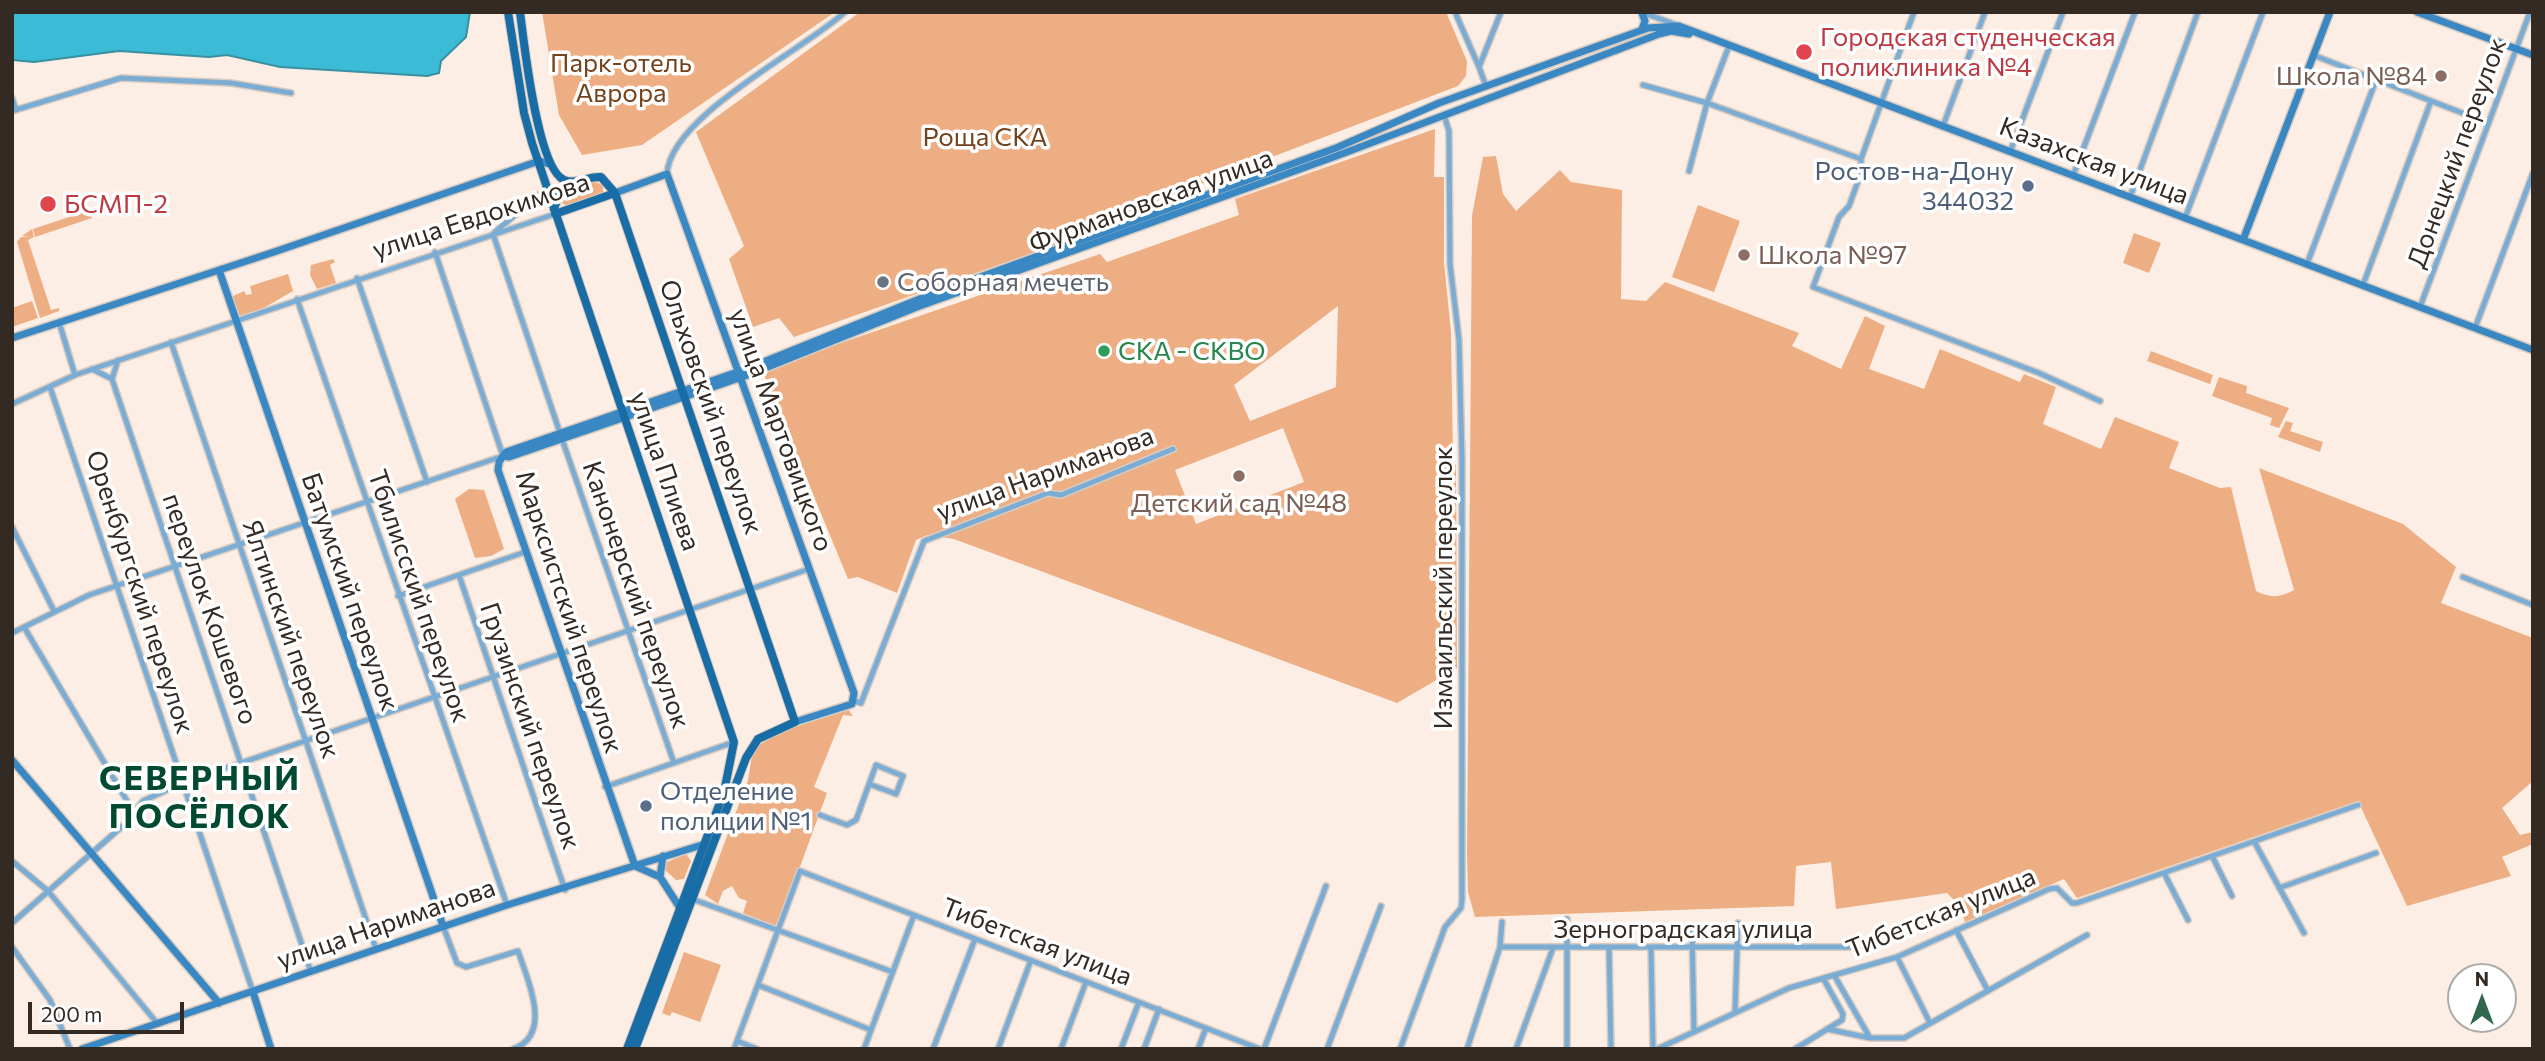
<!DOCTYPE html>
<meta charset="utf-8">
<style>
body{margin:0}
#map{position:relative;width:2545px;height:1061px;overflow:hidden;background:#fceee4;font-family:Commissioner,sans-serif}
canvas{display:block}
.frame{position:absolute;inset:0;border:14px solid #342a24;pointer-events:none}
.north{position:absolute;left:2447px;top:963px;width:70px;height:70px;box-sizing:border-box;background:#fff;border:2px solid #aeaaa7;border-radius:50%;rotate:0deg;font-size:19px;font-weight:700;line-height:28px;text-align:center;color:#342a24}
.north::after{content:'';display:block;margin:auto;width:24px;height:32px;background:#31674d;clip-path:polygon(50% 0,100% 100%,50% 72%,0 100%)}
.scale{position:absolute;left:28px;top:1002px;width:156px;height:32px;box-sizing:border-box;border:4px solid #342a24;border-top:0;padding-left:9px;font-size:21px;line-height:24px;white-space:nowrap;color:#342a24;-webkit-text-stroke:5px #fff;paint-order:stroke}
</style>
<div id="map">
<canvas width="2545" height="1061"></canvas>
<div class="frame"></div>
<div class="north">N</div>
<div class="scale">200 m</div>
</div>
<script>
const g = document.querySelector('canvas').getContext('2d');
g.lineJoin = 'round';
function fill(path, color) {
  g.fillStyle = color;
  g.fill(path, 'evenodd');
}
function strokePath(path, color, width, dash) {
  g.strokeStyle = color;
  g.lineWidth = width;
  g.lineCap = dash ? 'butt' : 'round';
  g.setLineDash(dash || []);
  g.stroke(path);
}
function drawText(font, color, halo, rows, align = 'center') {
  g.font = font + ' Commissioner,sans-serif';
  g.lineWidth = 7;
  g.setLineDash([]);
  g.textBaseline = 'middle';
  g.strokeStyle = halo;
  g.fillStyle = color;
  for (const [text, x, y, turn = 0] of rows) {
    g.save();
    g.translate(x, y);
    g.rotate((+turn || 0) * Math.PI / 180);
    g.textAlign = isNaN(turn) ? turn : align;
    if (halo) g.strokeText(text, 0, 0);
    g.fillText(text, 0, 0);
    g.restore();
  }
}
fill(new Path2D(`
 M542 12H835L642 145 582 155 559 115Z
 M860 12H1446L1467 61 1466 76 1458 86 1094 225 1078 237 794 337 779 318 753 327 729 259 744 246 696 132Z
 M1435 129 1434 177H1444V263L1451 332 1453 462 1456 465 1457 668 1397 703 954 539 927 535 916 540 897 593 858 577 848 579 762 370 1100 254 1107 262 1239 215 1235 199ZM1338 306 1336 387 1250 421 1234 385ZM1283 428 1304 482 1196 524 1175 470Z
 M1496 156 1503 194 1516 211 1560 170 1571 182 1622 190 1621 299 1646 301 1665 282 1799 333 1792 346 1841 369 1865 316 1885 326 1869 369 1924 389 1940 349 2020 382 2024 374 2056 387 2043 424 2101 449 2115 417 2179 442 2169 468 2220 488 2231 487 2256 591C2270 598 2280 598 2294 590L2259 468 2403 524 2456 567 2441 603 2533 638V781L2502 808 2520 835 2533 832V844L2502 857 2511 876 2407 906 2358 801 2077 898 2064 879 1965 922 1960 906 1947 893 1836 909 1831 862 1796 866 1794 906 1475 917 1468 892 1467 854 1472 216 1483 157Z
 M593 181 603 185V193L567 206 562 203 561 196 568 189Z
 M84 194 92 218 35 237 33 229 81 213 76 197Z
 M1698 205 1740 221 1714 292 1672 277Z
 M32 229 34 237 28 240 51 310 59 308V311L40 318 17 242 21 237H30L22 236Z
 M2134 233 2161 243 2149 273 2123 263Z
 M333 259 335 262 330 265 336 283 317 289 310 275 311 265Z
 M288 274 293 291 262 309 241 316 237 314 231 297 244 291 246 295 252 294 250 286Z
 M32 301 38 318 12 327V308Z
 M2151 351 2213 375 2210 384 2147 361Z
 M2219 377 2247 386 2246 393 2289 408 2279 428 2270 425 2272 418 2212 396Z
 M2286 421 2293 423 2290 431 2323 442 2320 452 2278 437Z
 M469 489 484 490 504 549 491 556 475 558 455 499Z
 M847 708 853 716 843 715 814 787 827 793 779 924 776 926 743 913 747 901 739 898 732 886 723 891 718 904 705 895 748 780 753 749 776 734Z
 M686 854 691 861 684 879 676 880 665 870V863Z
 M684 952 721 965 700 1022 672 1012 670 1016 662 1013Z`), '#edae83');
const water = new Path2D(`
 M12 12H470L466 37 441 61 439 73 427 76 280 67 227 55 209 57 119 51 34 62 12 60Z`);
fill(water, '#3bbbd5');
strokePath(water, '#3990a0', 2);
const street = new Path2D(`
 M1455 12 1479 67
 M1641 12 1677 25
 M1914 12 1861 159V173L1849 206 1839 217 1813 287 2039 373 2100 401
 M2313 55 2488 123
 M1643 85 1707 103 1861 159
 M1486 86 1479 67 1501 12
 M12 98 16 110
 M12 111 121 78 231 83 291 93
 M1943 126 1985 12
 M2010 152 2063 12
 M1689 171 1707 103 1729 46
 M667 174C670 116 804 50 845 12
 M2073 176 2135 12
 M2130 197 2198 12
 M2185 218 2263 12
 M495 232 547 188
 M493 234 560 433
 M2307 264 2376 80
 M357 278 427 482
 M2363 285 2431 101
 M297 299 507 905
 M2420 307 2530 12
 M59 322 75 375
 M2475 328 2533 173
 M171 342 376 949
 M92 369 112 379 118 360
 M112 379 311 972
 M50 387 253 992
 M12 404 75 375 555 214
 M562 439 674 763
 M12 527 54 611
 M459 575 565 890
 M2463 577 2533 605
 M398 596 525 552
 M24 627 133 811
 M12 633 89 595 503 456 435 252
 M854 701 861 703 924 541 1048 493 1061 495 1173 449
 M605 787 734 742
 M820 815 847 825 856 820 876 765 903 776 896 794 869 784
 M2255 843 2304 933
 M2212 856 2232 896
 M12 861 48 891 157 1023
 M2164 873 2188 920
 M2279 888 2376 853
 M692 899 893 972
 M12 923 126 823 143 801 182 783 809 569
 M443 926 457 963 466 967 518 951C527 978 554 1035 513 1049
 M1692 928 1694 1032
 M1956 930 1988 991
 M12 947 50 1000 70 1049
 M1500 947H1865
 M1609 948 1611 1049
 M1651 948 1653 1049
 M1897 957 1930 1023
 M1834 975 1870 1038
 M758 985 871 1030
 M1735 1013 1738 923
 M1827 1029 1870 1038H1904L2087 935
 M737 1041 757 1049
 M734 1049 800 871 1260 1049
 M864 1049 914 915
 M933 1049 975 939
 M998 1049 1031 960
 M1061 1049 1086 982
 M1121 1049 1139 1002
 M1144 1049 1159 1009
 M1198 1049 1206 1028
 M1264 1049 1326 886
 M1327 1049 1381 906
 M1400 1049 1445 927 1461 908 1462 900V459L1459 340 1450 264 1449 131 1444 115
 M1467 1049 1500 947 1502 922
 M1516 1049 1553 948
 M1567 1049V919
 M1657 1049 1789 988 1897 957 2049 889 2057 888 2072 903H2077L2358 805
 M1795 1049 1842 1020 1843 1014 1823 978`);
const secondary = new Path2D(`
 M2417 12 2533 55
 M1642 13 1645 21 1642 29
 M615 193 667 174 854 693 852 704 795 722
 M2243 240 2330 12
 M219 270 443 926
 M12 338 274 252 539 161 550 164
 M503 456 509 457 748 375 917 307 1339 155 1659 34 1671 31 1689 34
 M12 760 219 1003
 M663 856 660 877 680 908
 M635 866 498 470 499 462 506 452 746 369 922 298 1336 148 1439 103 1648 28 1679 26 2533 350
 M635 866 660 877
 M253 992 271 1049
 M82 1049 507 905 705 844`);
const primary = new Path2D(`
 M508 12 524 113 532 143 734 742 724 792 627 1049
 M520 12C524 42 537 168 564 180 576 185 588 176 601 177L615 193 795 722 758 739 746 758 635 1049
 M554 209 560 192 574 182
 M555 214 615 193`);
strokePath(street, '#d8cbc1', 8);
strokePath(secondary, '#d8cbc1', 10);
strokePath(primary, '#d8cbc1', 10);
strokePath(street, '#7bacd4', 5);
strokePath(secondary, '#3988c3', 7);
strokePath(primary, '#196da7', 8);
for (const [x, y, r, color] of [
 [1804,52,9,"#e0444e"],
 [2441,76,7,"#8d6e63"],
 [2028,186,7,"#5c6f8a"],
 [48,204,9,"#e0444e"],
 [1744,255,7,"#8d6e63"],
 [883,282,7,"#6b7280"],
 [1104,351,7,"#2e9e5b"],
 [1239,476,7,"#8d6e63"],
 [646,806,7,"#5c6f8a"]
]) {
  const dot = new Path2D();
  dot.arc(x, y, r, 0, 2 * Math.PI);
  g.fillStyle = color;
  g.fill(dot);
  strokePath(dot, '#fff', 2.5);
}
drawText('26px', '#be3a42', '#fff', [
 ["Городская студенческая",1820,37],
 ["поликлиника №4",1820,67],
 ["БСМП-2",64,204]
], 'left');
drawText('26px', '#74421b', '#fff', [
 ["Парк-отель",621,63],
 ["Аврора",621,93],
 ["Роща СКА",985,137]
]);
drawText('26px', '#785e54', '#fff', [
 ["Школа №84",2427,76],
 ["Школа №97",1758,255,"left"],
 ["Детский сад №48",1239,503,"center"]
], 'right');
drawText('26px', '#342a24', '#fff', [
 ["Донецкий переулок",2457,153,-70],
 ["Казахская улица",2094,161,21],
 ["Фурмановская улица",1151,201,-20],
 ["улица Евдокимова",481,216,-18],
 ["Ольховский переулок",711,407,71],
 ["улица Мартовицкого",781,430,70],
 ["улица Плиева",665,471,71],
 ["улица Нариманова",1045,474,-20],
 ["Измаильский переулок",1443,588,-90],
 ["Оренбургский переулок",140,592,72],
 ["Батумский переулок",350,592,71],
 ["Канонерский переулок",636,595,71],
 ["Тбилисский переулок",419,596,71],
 ["переулок Кошевого",210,609,71],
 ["Марксистский переулок",569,612,72],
 ["Ялтинский переулок",291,639,71],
 ["Грузинский переулок",530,726,71],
 ["Тибетская улица",1941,913,-22],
 ["улица Нариманова",386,924,-19],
 ["Зерноградская улица",1683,929],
 ["Тибетская улица",1037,942,21]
]);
drawText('26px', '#4e5e75', '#fff', [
 ["Ростов-на-Дону",2014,171],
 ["344032",2014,201],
 ["Отделение",660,791,"left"],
 ["полиции №1",660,821,"left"]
], 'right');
drawText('26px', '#5b616d', '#fff', [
 ["Соборная мечеть",897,282]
], 'left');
drawText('26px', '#27864d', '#fff', [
 ["СКА - СКВО",1118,351]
], 'left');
g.letterSpacing = '2px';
drawText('bold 33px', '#024a2f', '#fff', [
 ["СЕВЕРНЫЙ",200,779],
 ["ПОСЁЛОК",200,817]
]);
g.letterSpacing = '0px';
</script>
